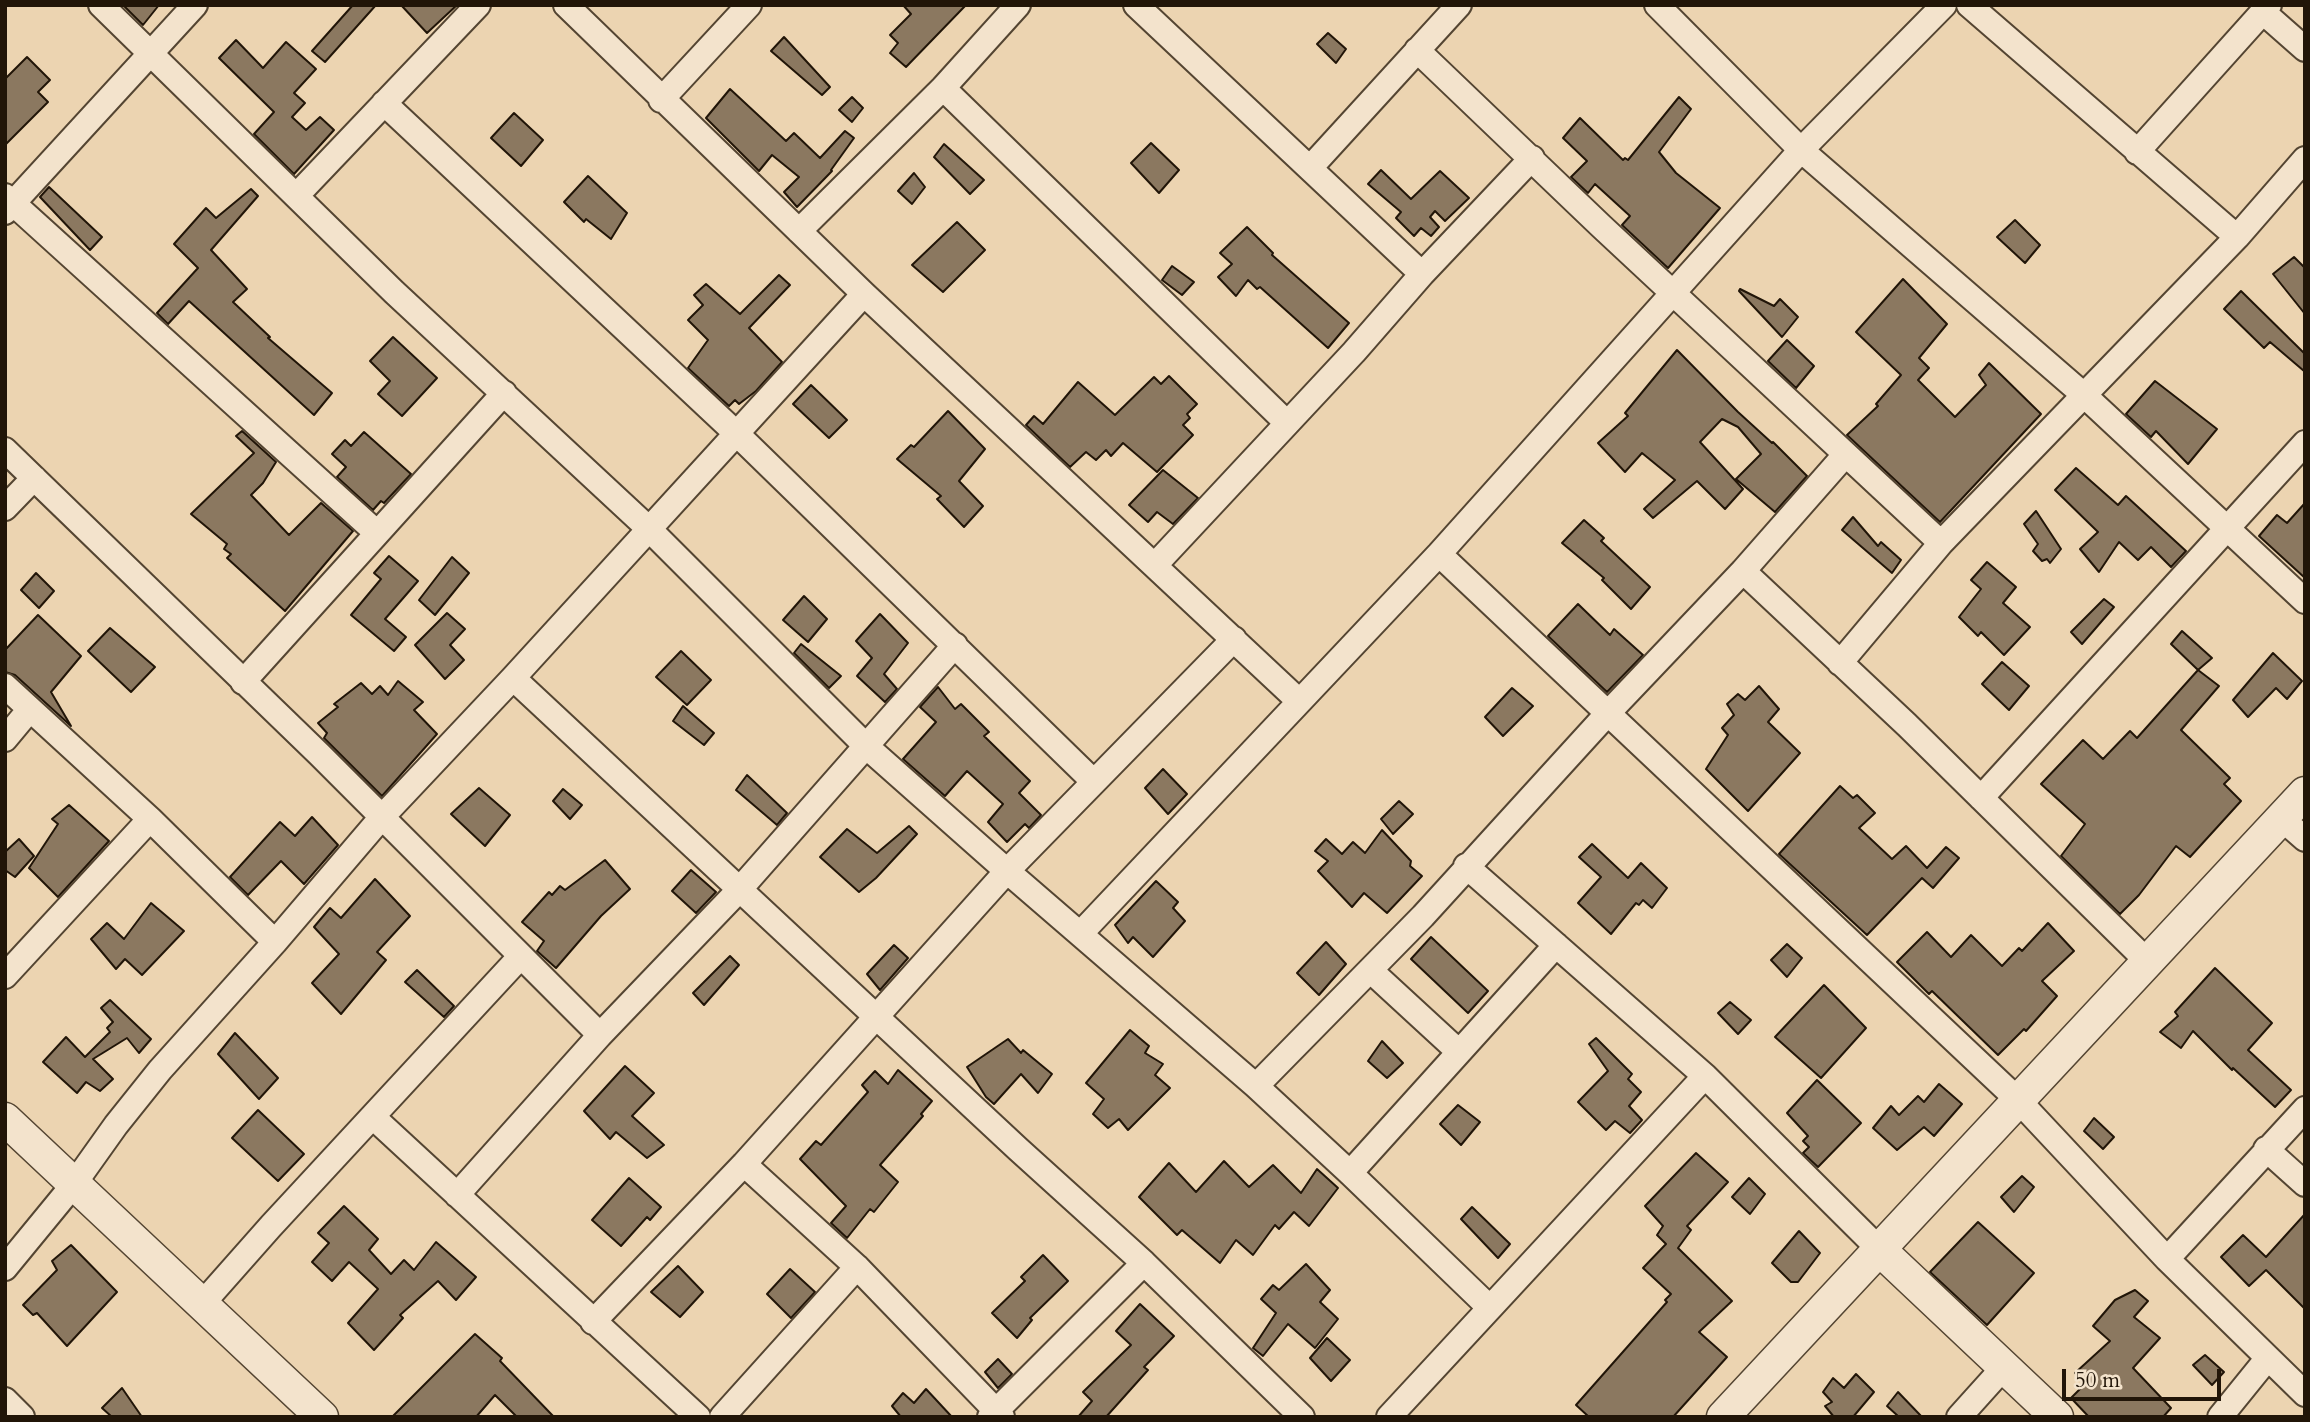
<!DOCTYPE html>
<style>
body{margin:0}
#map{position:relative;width:2310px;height:1422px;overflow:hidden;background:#ecd4b1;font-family:Cardo,serif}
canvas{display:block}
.frame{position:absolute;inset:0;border:7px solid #211508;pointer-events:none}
.scale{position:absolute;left:2062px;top:1369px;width:159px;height:32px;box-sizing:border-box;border:4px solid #211508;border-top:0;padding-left:9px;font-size:21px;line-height:24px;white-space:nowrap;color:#211508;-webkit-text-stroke:5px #f3e3cc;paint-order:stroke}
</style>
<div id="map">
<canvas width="2310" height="1422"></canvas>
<div class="frame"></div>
<div class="scale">50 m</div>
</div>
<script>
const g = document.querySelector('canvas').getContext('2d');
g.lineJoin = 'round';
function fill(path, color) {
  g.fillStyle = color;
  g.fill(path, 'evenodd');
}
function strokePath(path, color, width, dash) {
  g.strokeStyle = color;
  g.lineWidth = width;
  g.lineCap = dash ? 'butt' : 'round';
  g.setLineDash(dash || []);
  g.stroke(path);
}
const building = new Path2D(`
 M123 5H159L143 25Z
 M353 5H376L325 62 312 51Z
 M401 5H457L427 33Z
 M903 5H966L906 67 890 53 898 43 890 35 911 14Z
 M1328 33 1346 49 1336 63 1317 44Z
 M784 37 830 87 822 95 771 51Z
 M236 40 263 68 286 42 316 69 294 93 305 103 292 117 306 130 320 117 334 130 294 174 254 134 274 112 219 58Z
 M27 57 50 80 38 92 48 102 5 145V79Z
 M730 89 786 141 794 133 820 158 845 131 854 138 831 170 832 171 797 207 784 192 799 177 772 155 759 171 706 118Z
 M852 97 863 108 852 122 839 110Z
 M1679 97 1691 109 1659 152 1676 173 1720 208 1668 268 1622 225 1630 216 1595 184 1588 193 1571 177 1587 161 1563 138 1580 118 1623 160 1625 158 1628 160Z
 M514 113 543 140 521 166 491 138Z
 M1151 143 1179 170 1159 193 1131 163Z
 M944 144 984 180 970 194 934 157Z
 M1381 170 1411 199 1440 171 1469 198 1445 221 1435 211 1430 217 1439 227 1431 236 1421 228 1414 236 1396 218 1401 212 1368 184Z
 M914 173 925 187 912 204 898 191Z
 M588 176 627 213 611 239 586 219 584 222 564 202Z
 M49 187 102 237 90 250 40 197Z
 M251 189 258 196 211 250 247 289 233 302 270 337 268 338 332 393 314 415 189 301 168 324 157 313 198 268 174 244 206 208 216 218Z
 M2015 220 2040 245 2025 263 1997 237Z
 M957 222 985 250 943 292 912 265Z
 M1247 227 1273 253 1272 255 1349 323 1328 348 1260 287 1257 289 1248 280 1236 296 1218 277 1232 264 1220 253Z
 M2294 257 2305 268V314L2273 274Z
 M1172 266 1194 282 1182 295 1162 280Z
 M779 275 790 285 749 328 782 362 756 391 739 404 735 400 729 406 688 368 708 340 688 320 703 305 694 295 706 284 740 314Z
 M1903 279 1947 324 1919 358 1929 368 1918 380 1955 417 1986 385 1979 375 1989 363 2041 414 1940 522 1847 435 1878 406 1876 404 1901 375 1856 332Z
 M1740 289 1774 306 1780 299 1798 317 1782 337 1739 291Z
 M2241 291 2305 354 2304 371 2270 342 2264 348 2224 309Z
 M393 337 437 378 402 416 378 394 390 381 370 361Z
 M1787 340 1814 366 1796 388 1768 361Z
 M1677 350 1738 412 1772 443 1773 442 1807 476 1775 512 1736 479 1761 454 1738 427 1722 419 1700 442 1743 489 1725 509 1697 481 1653 518 1644 509 1675 480 1642 453 1625 472 1598 443 1628 416 1625 413Z
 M1169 376 1197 404 1187 414 1190 418 1183 425 1193 435 1157 472 1123 443 1111 456 1106 450 1096 460 1086 452 1070 467 1026 425 1034 416 1043 424 1078 382 1115 415 1154 377 1161 384Z
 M2155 381 2217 429 2188 464 2156 431 2151 437 2126 414Z
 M811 385 847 420 829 438 793 404Z
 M948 411 985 449 959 481 983 506 964 527 937 499 941 496 897 459 911 445 914 447Z
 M242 431 276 462 263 483 251 495 289 535 321 503 353 531 285 611 227 558 231 554 224 549 227 544 191 514 254 453 236 436Z
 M364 432 411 474 384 503 381 501 373 510 337 477 346 467 332 454 345 440 351 446Z
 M2076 468 2118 505 2126 496 2186 551 2171 567 2151 547 2138 560 2119 542 2099 572 2080 549 2098 532 2055 490Z
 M1163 470 1198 498 1173 524 1157 512 1148 522 1129 505Z
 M2305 503V578L2259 536 2277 515 2287 523Z
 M2036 511 2061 549 2050 563 2047 559 2042 561 2033 551 2038 544 2024 524Z
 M1853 517 1878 546 1881 542 1901 560 1892 573 1842 530Z
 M1584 520 1604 538 1601 541 1650 587 1631 609 1602 580 1604 578 1562 543Z
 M389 556 418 581 385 619 406 637 394 651 351 615 381 579 374 573Z
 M452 557 469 573 435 615 419 600Z
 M1987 562 2016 587 2003 603 2030 627 2004 655 1981 632 1978 636 1959 617 1981 589 1971 580Z
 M36 573 54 591 39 608 21 590Z
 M804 596 827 619 808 642 783 620Z
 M2104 599 2114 607 2082 644 2071 632Z
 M1578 604 1610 635 1614 629 1643 655 1607 692 1548 636Z
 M447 613 465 629 450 645 464 660 445 679 415 645Z
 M880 614 908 643 884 674 897 689 885 702 857 676 872 658 856 641Z
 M38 615 81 656 51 692 71 726 15 675 5 672V650Z
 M110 628 155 667 131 692 88 651Z
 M2182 631 2212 658 2198 670 2171 644Z
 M801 644 841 676 829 688 794 653Z
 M681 651 711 680 687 705 656 677Z
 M2273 653 2302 681 2287 699 2276 688 2248 717 2233 700Z
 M2002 662 2029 686 2009 710 1982 684Z
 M2198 670 2219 686 2181 730 2230 778 2224 784 2241 801 2190 857 2176 846 2139 895 2120 914 2061 856 2085 824 2041 784 2083 740 2103 759 2130 731 2137 738Z
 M398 681 423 702 414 710 437 734 382 796 324 738 327 733 318 723 338 707 334 704 361 683 372 694 380 686 388 695Z
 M1759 686 1779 709 1768 722 1800 753 1748 811 1706 769 1728 735 1722 728 1734 715 1727 704 1738 694 1745 700Z
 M938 687 955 709 961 704 989 732 984 736 1030 781 1019 793 1041 815 1029 828 1025 824 1007 842 988 822 1003 804 967 771 945 796 903 759 936 722 920 707Z
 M1512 688 1533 706 1503 736 1485 717Z
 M683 706 714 733 704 745 673 721Z
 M1163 769 1187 794 1168 814 1145 788Z
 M747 775 787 813 777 825 736 790Z
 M1840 786 1853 798 1857 795 1875 813 1859 828 1892 859 1906 846 1927 868 1946 847 1959 858 1933 888 1922 878 1867 935 1779 854Z
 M479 788 510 815 485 846 451 814Z
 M563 789 582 805 570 819 553 801Z
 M1399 801 1413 814 1393 834 1381 819Z
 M69 805 109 841 58 897 29 868 58 824 52 819Z
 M312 817 338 845 304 884 281 861 248 895 230 877 280 822 295 836Z
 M909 826 917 834 876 878 859 892 820 857 847 829 877 853Z
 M1382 830 1411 861 1410 866 1422 876 1387 913 1364 893 1352 907 1318 871 1328 861 1315 851 1326 839 1342 854 1353 842 1365 853Z
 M19 839 34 856 15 877 5 870V852Z
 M1592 844 1628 878 1641 863 1667 888 1652 908 1643 900 1639 905 1636 903 1611 934 1578 903 1601 877 1579 857Z
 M605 860 630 889 601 916 556 968 537 951 544 941 522 922 549 892 552 895 560 886 565 890Z
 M691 870 716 892 696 913 672 891Z
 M375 879 410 916 377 952 386 960 341 1014 312 983 339 954 314 927 330 908 341 918Z
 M1156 881 1178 902 1173 908 1185 921 1153 957 1133 937 1128 943 1115 925Z
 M151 903 184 931 142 975 125 959 116 969 91 939 107 923 124 939Z
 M2048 923 2074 951 2042 981 2057 996 2026 1031 2024 1029 1998 1055 1932 991 1929 994 1897 962 1927 932 1951 957 1971 935 2002 966 2019 948 2022 951Z
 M1431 937 1488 991 1468 1013 1411 959Z
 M1326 942 1346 964 1319 995 1297 973Z
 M1787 944 1802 958 1787 977 1771 960Z
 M894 945 908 958 880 990 867 974Z
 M730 956 739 965 704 1005 693 993Z
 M2215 968 2272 1023 2248 1050 2291 1090 2275 1107 2233 1068 2232 1070 2193 1031 2181 1048 2160 1032 2178 1016 2175 1012Z
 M417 970 454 1006 444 1017 405 982Z
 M1824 985 1866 1028 1821 1078 1775 1037Z
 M110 1000 151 1039 139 1053 127 1038 93 1059 113 1079 100 1091 86 1082 77 1093 43 1062 66 1037 85 1057 110 1032 107 1028 113 1022 101 1008Z
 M1730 1002 1751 1020 1738 1034 1718 1013Z
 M1130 1030 1149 1046 1145 1053 1163 1064 1155 1075 1170 1088 1128 1130 1119 1119 1108 1128 1093 1114 1104 1099 1086 1083Z
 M235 1033 278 1078 259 1099 218 1054Z
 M1596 1038 1632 1074 1628 1079 1641 1092 1629 1106 1642 1120 1630 1133 1615 1121 1606 1130 1578 1102 1608 1071 1589 1044Z
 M1008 1039 1021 1053 1023 1050 1052 1074 1038 1093 1021 1074 994 1104 986 1097 967 1067Z
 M1382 1041 1403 1063 1387 1078 1368 1061Z
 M625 1066 654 1093 632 1116 664 1145 647 1158 616 1132 610 1139 584 1111Z
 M898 1070 932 1101 921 1114 923 1116 880 1165 898 1182 874 1212 870 1209 847 1238 831 1223 846 1206 800 1159 816 1141 821 1145 868 1092 862 1085 875 1071 888 1084Z
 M1817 1080 1861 1123 1818 1167 1803 1153 1809 1147 1803 1141 1808 1136 1787 1113Z
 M1939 1084 1962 1104 1934 1136 1924 1127 1897 1150 1873 1128 1891 1106 1899 1115 1918 1096 1924 1102Z
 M1458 1105 1480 1122 1461 1145 1440 1124Z
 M258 1110 304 1154 278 1181 232 1138Z
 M2094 1118 2114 1137 2103 1149 2084 1131Z
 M1696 1153 1728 1182 1687 1226 1691 1230 1678 1248 1732 1301 1699 1332 1727 1357 1673 1417H1589L1576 1405 1667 1302 1665 1300 1671 1294 1643 1268 1666 1244 1657 1235 1663 1226 1645 1206Z
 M1224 1161 1249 1187 1273 1165 1301 1193 1317 1169 1338 1188 1309 1226 1294 1212 1279 1229 1275 1225 1253 1255 1236 1240 1220 1263 1182 1230 1177 1235 1139 1197 1169 1163 1196 1192Z
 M2022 1176 2034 1187 2014 1212 2001 1197Z
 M629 1178 661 1207 650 1220 647 1217 621 1246 592 1220Z
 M1749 1178 1765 1194 1750 1214 1732 1197Z
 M344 1206 378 1239 369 1250 391 1274 404 1260 414 1270 436 1242 476 1277 456 1300 438 1281 400 1315 403 1318 374 1350 348 1323 378 1289 349 1262 332 1281 312 1262 329 1243 318 1233Z
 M1472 1207 1510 1244 1498 1258 1461 1219Z
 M2305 1214V1309L2266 1270 2249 1286 2221 1257 2243 1235 2266 1257Z
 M1978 1222 2034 1273 1987 1325 1930 1272Z
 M1799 1231 1820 1253 1798 1282H1791L1772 1263Z
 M71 1245 117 1292 67 1346 37 1313 33 1315 23 1305 57 1270 52 1261Z
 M1043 1255 1068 1281 1030 1318 1032 1320 1017 1338 992 1313 1025 1281 1021 1277Z
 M1306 1264 1330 1290 1320 1302 1338 1319 1315 1348 1288 1324 1263 1356 1253 1348 1276 1313 1261 1299 1273 1285 1279 1290Z
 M678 1266 703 1292 680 1317 651 1292Z
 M790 1269 815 1292 791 1318 767 1294Z
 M2135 1290 2148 1301 2134 1317 2160 1338 2133 1368 2171 1408 2163 1417H2089L2071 1398 2086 1383 2075 1373 2110 1341 2093 1326 2115 1300Z
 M1140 1304 1174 1336 1144 1367 1148 1370 1106 1417H1078L1092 1401 1083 1392 1131 1345 1116 1331Z
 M475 1334 502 1358 500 1361 554 1417H517L495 1395 476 1417H392Z
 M1327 1338 1350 1360 1331 1381 1310 1358Z
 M2205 1355 2224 1372 2212 1385 2193 1365Z
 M998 1359 1012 1374 998 1388 985 1372Z
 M1856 1374 1874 1392 1853 1417H1834L1825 1406 1832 1402 1823 1392 1833 1378 1844 1388Z
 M122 1388 142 1417H112L102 1408Z
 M926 1389 952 1417H901L892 1406 903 1393 914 1403Z
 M1898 1392 1922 1417H1899L1887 1406Z`);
fill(building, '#8b7860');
strokePath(building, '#211508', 2);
const minor = new Path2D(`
 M101 5 394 292 648 528 867 747 1007 871 1256 1086 1350 1173 1490 1308
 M566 5 864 294 1299 701
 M1136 5 1422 274
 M1657 5 1801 150 2085 396 2305 601
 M1969 5 2237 237
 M2263 12 2305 49
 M1417 50 1601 226 1941 543
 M943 88 1287 423
 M661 100 749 5
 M384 103 737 434 1093 781
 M2137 152 2269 5
 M1310 168 1459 5
 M297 195 478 5
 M5 196 377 533
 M5 212 195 5
 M799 231 943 88 1018 5
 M5 450 319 754 600 1035
 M5 508 34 478
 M1439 554 2018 1100 2167 1259 2305 1394
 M1155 565 1354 352 1422 274 1532 158
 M1743 571 1907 725 2147 961
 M1840 663 1941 543 2237 237 2305 159
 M513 678 1018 1149 1144 1263 1302 1417
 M243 682 504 393
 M5 686 150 819 275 942
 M5 739 30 709
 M1981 798 2305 443
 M2281 818 2305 839
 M1466 866 1705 1076 1879 1249
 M1081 933 1439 554 1801 150 1944 5
 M1370 970 1458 1051
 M5 976 150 819
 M1256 1086 1423 916 1608 713 1743 571 1845 455
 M373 1117 698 1417
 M2266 1149 2305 1184
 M744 1164 857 1267 1002 1417
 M1350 1173 1556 945
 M457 1195 600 1035 740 889 955 645
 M2167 1259 2305 1109
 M5 1268 74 1184 116 1125 160 1070 275 942 381 818 513 678 864 294
 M202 1304 271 1226 520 957
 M593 1322 744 1164 1007 871 1234 639
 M5 1400 22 1417
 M722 1417 857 1267
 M990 1417 1144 1263
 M1389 1417 1705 1076
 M1959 1417 2004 1367
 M2220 1417 2267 1359`);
const tertiary = new Path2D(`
 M5 1119 322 1417
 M1879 1249 2057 1417
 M1723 1417 2305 793`);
strokePath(minor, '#544532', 28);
strokePath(tertiary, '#544532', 35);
strokePath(minor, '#f3e3cc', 24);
strokePath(tertiary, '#f3e3cc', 32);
</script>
